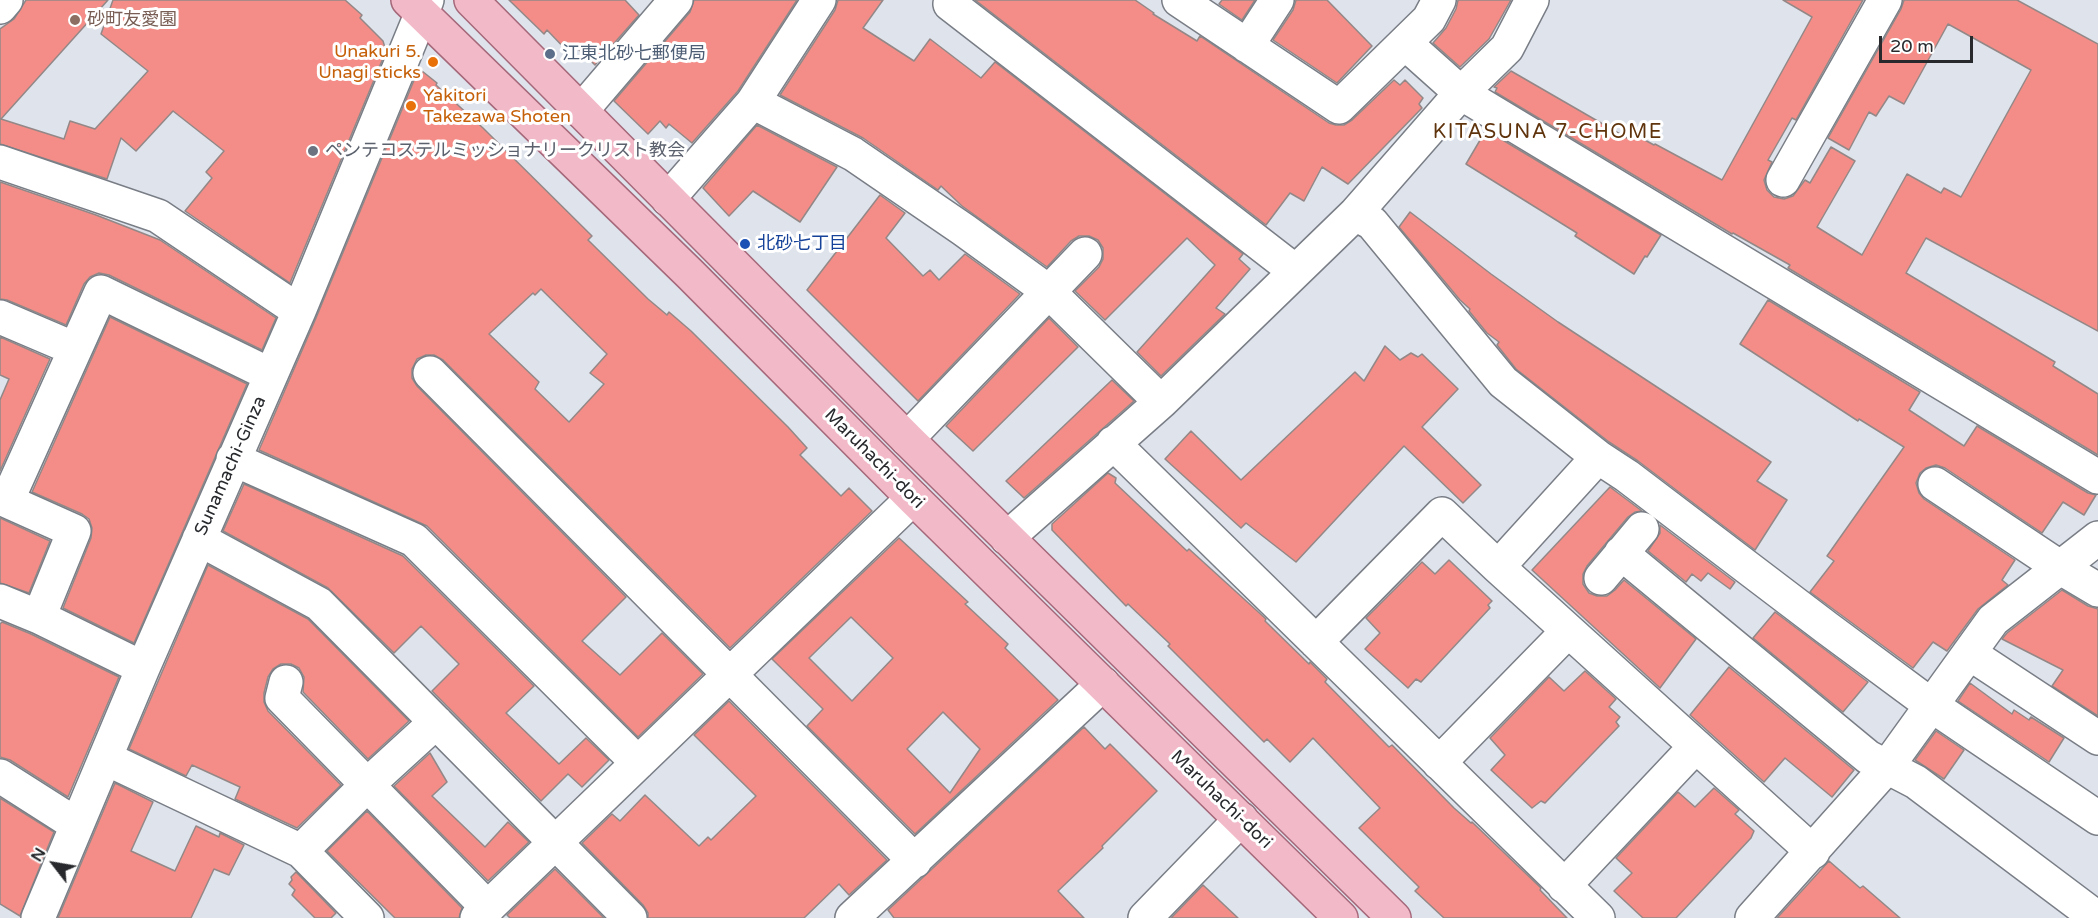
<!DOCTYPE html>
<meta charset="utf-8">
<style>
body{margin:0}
#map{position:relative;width:2098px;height:918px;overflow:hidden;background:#dee3ec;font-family:"Varela Round",sans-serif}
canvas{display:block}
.north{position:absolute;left:24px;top:834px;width:60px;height:60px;-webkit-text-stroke:4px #fff;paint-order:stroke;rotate:301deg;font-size:16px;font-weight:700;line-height:24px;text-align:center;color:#27292d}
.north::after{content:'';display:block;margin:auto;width:21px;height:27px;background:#27292d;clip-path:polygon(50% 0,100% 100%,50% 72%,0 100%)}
.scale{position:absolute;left:1879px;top:36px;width:94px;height:27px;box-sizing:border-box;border:3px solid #27292d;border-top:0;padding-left:8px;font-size:18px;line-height:21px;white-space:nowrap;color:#27292d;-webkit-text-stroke:4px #fff;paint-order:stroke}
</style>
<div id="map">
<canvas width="2098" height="918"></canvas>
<div class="north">N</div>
<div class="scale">20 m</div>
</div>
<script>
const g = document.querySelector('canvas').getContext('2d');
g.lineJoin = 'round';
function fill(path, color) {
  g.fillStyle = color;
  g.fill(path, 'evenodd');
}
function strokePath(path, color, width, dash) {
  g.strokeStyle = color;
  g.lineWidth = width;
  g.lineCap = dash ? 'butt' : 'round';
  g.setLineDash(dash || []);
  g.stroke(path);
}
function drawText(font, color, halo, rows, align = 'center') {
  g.font = font + ' "Varela Round","Noto Sans JP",sans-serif';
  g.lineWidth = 6;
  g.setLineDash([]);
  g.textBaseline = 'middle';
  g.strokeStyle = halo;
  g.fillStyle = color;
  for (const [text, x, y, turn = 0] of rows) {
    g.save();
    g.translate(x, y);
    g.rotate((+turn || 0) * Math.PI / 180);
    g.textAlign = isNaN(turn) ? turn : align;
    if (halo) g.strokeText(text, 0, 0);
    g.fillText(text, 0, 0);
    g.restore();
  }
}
const building = new Path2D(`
 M26 0H108L1 119 64 139 70 121 95 129 148 71 101 34 113 0H345L362 15 360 18 383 41 386 51 290 283 185 211 212 178 206 172 224 151 173 111 136 151 121 138 107 179 0 144V29L14 19Z
 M509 0H625L639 15 595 65 576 47 570 54 547 30 544 34Z
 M694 0H797L738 91 692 143 669 124 666 128 660 121 648 134 614 101 690 12Z
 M838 0H883L863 28 914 61 930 39 981 78 995 62 1243 254 1239 259 1250 269 1216 308 1225 314 1161 376 1137 352 1215 265 1187 238 1105 320 1075 291 1099 267 1103 259V248L1098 240 1089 236H1079L1071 241 1047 267 962 206 941 186 938 190 863 138 780 95 835 10Z
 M975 0H1135L1154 13 1153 14 1197 41 1200 36 1329 123 1336 125H1344L1352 120 1394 80 1400 85 1405 80 1423 98 1419 104 1422 108 1348 184 1322 167 1304 201 1290 193 1266 225Z
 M1222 0H1255L1242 20 1219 4Z
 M1296 0H1327L1372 46 1337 83 1273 40 1293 10Z
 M1458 0H1511L1489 39 1460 67 1433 43 1446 28 1456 9Z
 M1783 0H1863L1796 120 1792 118 1768 160 1772 162 1764 180 1767 190 1774 197 1784 199 1793 196 1805 180 1810 183 1831 147 1855 161 1817 227 1862 255 1907 174 1941 193 1944 188 1961 197 2031 70 1948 24 1904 104 1889 96 1876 116 1869 112 1849 150 1828 138 1901 9 1904 0H2017L2098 44V331L1926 238 1906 273 2055 362 2053 366 2098 394V455L1788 268 1790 265 1733 233 1732 234 1495 92 1497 88 1494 87 1511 71 1627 138 1630 132 1654 145 1655 144 1722 180 1812 17Z
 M422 71 437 83 436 85 483 128 592 236 588 240 648 299 667 315 669 312 691 331 788 427 807 448 800 455 841 496 849 488 872 511 730 648 443 360 434 355H426L417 359 412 369V378L417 386 626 597 582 641 620 675 662 633 703 674 638 737 427 526 259 450 316 318 417 73ZM541 289 607 354 590 373 604 384 569 422 535 389 539 382 489 334 533 293 535 295Z
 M757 125 837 167 800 222 753 191 729 216 703 188Z
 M1486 130 1661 235 1647 257 1645 256 1634 274 1575 236 1577 233 1466 164Z
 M0 182 96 215 160 240 276 318 262 350 109 275 99 273 90 277 84 284 66 325 7 300 0 299Z
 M880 195 905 213 886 238 923 276 930 270 939 280 965 254 1020 294 918 401 807 290Z
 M1410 212 1491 274 1558 322 1771 462 1757 481 1787 500 1755 550 1638 461 1609 442 1516 369 1497 345 1499 342 1487 333 1469 311 1470 309 1460 300 1399 227Z
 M1768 300 1920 392 1909 410 1964 446 1977 426 2088 493 2096 495 2084 515 2063 502 2042 533 1945 468 1936 465 1926 468 1920 473 1916 483 1919 493 1924 499 2015 560 2002 580 2008 585 1978 609 1947 651 1933 642 1913 668 1810 592 1834 561 1827 556 1904 447 1859 419 1858 421 1740 344Z
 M110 317 247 384 134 643 63 608 91 538 92 528 89 519 82 514 32 492Z
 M1049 318 1078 347 973 451 946 426Z
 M0 337 50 359 0 471V400L9 379 0 375Z
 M1385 346 1400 360 1411 353 1418 357 1422 354 1458 389 1422 427 1481 485 1463 503 1404 446 1296 562 1246 523 1241 528 1165 459 1191 431 1241 480 1355 372 1364 381Z
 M1112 380 1134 401 1024 498 1006 481Z
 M1108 473 1116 478 1115 483 1187 551 1189 549 1266 619 1265 621 1309 664 1310 662 1327 679 1325 682 1389 747 1392 745 1454 808 1471 823 1472 822 1541 888 1540 890 1567 918H1444L1415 891 1419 887 1359 828 1380 808 1313 738 1290 762 1267 739 1264 742 1168 646 1170 644 1128 604 1126 606 1052 530V524Z
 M244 484 403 556 534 686 506 713 559 764 586 738 609 760 582 787 568 774 541 801 432 691 459 664 421 626 394 653 328 588 223 531Z
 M1610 487 1642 511 1635 512 1628 517 1587 566 1583 574V584L1589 593 1597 596H1607L1615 590 1624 580 1696 639 1660 688 1532 570Z
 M0 518 50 541 29 593 0 583Z
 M1660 525 1735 582 1730 589 1708 573 1701 581 1692 574 1686 582 1648 551 1660 533Z
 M899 538 968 602 965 604 1008 644 1005 648 1058 700 915 834 807 726 823 709 772 659ZM851 617 893 658 852 701 809 658ZM943 712 980 749 950 793 907 749Z
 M1449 560 1492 601 1488 605 1490 608 1421 682 1416 679 1408 688 1365 649 1380 633 1366 618 1422 562 1435 574Z
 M208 565 308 619 409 721 368 759 303 692 304 677 299 668 291 664H281L273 669 268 677 264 693V702L268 711 341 785 297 828 235 799 240 787 192 765 186 776 129 749Z
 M2062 590 2088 606 2098 609V716L2052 686 2063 670 2002 639 2007 633Z
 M1775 612 1868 682 1843 712 1753 638Z
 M2 622 31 634 119 677 68 797 10 760 0 757V624Z
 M1729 667 1854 770 1832 797 1785 758 1764 782 1690 715Z
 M1585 671 1616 699 1609 707 1620 717 1616 722 1619 726 1545 803 1541 801 1532 808 1491 770 1505 755 1490 738 1549 677 1564 691Z
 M1970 683 2012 714 2014 710 2029 720 2031 717 2064 738 2049 762 1958 701Z
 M729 701 887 860 849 895 839 884 804 918H648V913L643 905 582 843 612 814 620 821 645 795 699 846 708 837 711 840 756 796 694 735Z
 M1084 727 1105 749 1110 744 1157 791 1102 846 1103 848 1058 891 1084 918H894L888 910Z
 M1936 731 1964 750 1944 779 1915 760Z
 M430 753 447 782 432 796 485 847 508 822 529 842 488 881 394 786Z
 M115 783 153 802 131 851 175 871 196 826 219 837 220 833 244 845 229 875 214 869 191 918H58Z
 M1714 788 1739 810 1735 814 1754 831 1751 838 1676 918H1643L1614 891 1632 873 1616 858 1678 792 1695 807Z
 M0 798 54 832 20 916 0 904Z
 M367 811 462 908 459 918H395L327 851Z
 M1829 861 1860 888 1863 886 1900 918H1777Z
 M555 869 604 918H510L507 915Z
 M296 872 336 913 331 918H315L292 895 295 890 289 884 292 880 291 877Z
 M1203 885 1238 918H1171Z`);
fill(building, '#f48d87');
strokePath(building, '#938887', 1.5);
const minor = new Path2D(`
 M953 0 950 4 1295 271
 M1179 0 1339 107 1429 19 1439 0
 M0 7 6 0
 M1405 43 1461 93 2098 477
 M1247 46 1277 0
 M753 102 853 154 964 230 1048 291 1161 402
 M581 111 676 0
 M0 162 158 216 299 311
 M1783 180 1885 0
 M668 199 753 102 819 0
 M0 317 75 349
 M430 373 915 861
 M907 439 1085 254
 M1113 443 1598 918
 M1598 457 1627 476 1827 628 1931 705 2098 818
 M233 459 414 540 638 763
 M1935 484 2061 568 2098 590
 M1007 538 1161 402 1355 214 1461 93 1507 48 1532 0
 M199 539 319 604 630 918
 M1621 553 1868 757 1916 782 2097 918
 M1498 567 1813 852
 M1601 578 1642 529
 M0 601 39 617 143 668
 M39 617 74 531 7 501 101 292 271 375
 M1316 642 1442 514 1498 567 1598 457 1503 382 1372 223 1355 214
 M1969 653 2098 738
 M286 682 282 698 488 908
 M105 758 301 851 367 918
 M1439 763 1568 631
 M0 776 77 825
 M301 851 367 785 436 722
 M1564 886 1696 746
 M38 918 143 668 299 311 427 0
 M477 918 913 498
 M852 918 1103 684
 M1145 918 1241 819
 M1752 918 1887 767 1993 620 2098 538`);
const major = new Path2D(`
 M408 0 690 274 913 498 1341 918
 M471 0 907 439 1394 918`);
strokePath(minor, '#797e86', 36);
strokePath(major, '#a5687a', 36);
strokePath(minor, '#fff', 33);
strokePath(major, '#f2b9c8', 33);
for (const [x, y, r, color] of [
 [75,20,6,"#8d6e63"],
 [550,54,6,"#5c6f8a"],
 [433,62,6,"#e8710a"],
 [411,106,6,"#e8710a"],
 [313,151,6,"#6b7280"],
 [745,244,6,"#1a4fb4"]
]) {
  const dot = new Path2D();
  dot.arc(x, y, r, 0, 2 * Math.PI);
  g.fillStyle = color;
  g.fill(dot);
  strokePath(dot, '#fff', 2);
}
drawText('18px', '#785e54', '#fff', [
 ["砂町友愛園",87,20]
], 'left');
drawText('18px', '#c56008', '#fff', [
 ["Unakuri 5.",421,52],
 ["Unagi sticks",421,73],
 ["Yakitori",423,96,"left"],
 ["Takezawa Shoten",423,117,"left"]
], 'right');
drawText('18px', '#4e5e75', '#fff', [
 ["江東北砂七郵便局",562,54]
], 'left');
drawText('18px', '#5b616d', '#fff', [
 ["ペンテコステルミッショナリークリスト教会",325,151]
], 'left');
drawText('18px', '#164399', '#fff', [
 ["北砂七丁目",757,244]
], 'left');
drawText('18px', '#27292d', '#fff', [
 ["Maruhachi-dori",874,459,45],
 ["Sunamachi-Ginza",231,466,-66],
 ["Maruhachi-dori",1221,800,44]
]);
g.letterSpacing = '1.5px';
drawText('20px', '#5f330c', '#fff', [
 ["KITASUNA 7-CHOME",1548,133]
]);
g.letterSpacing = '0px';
</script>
